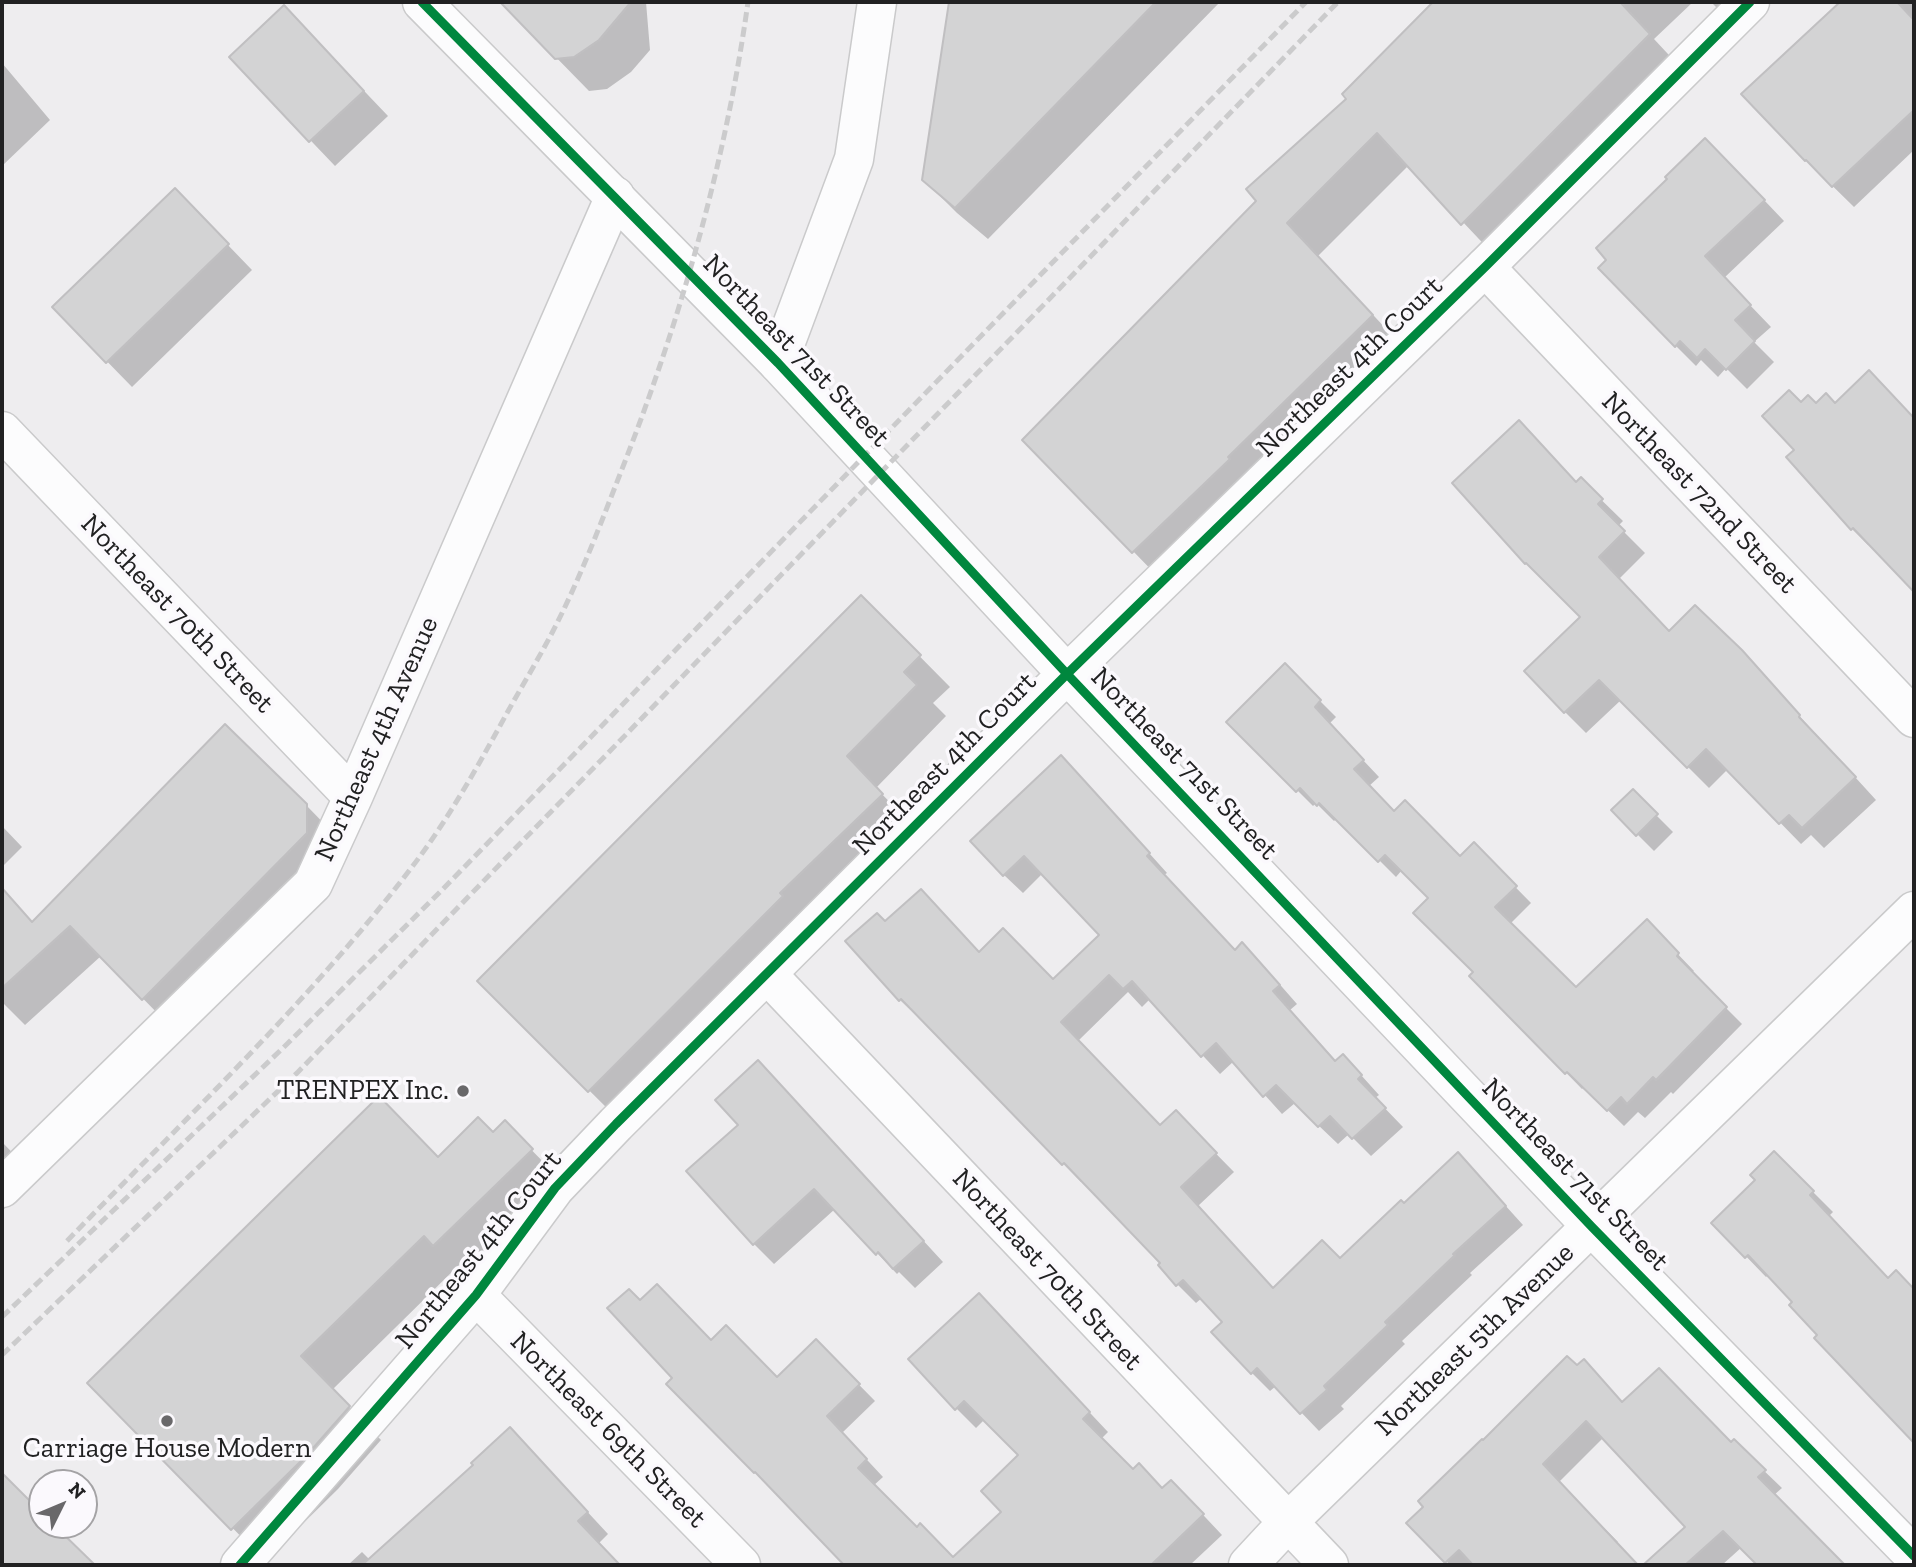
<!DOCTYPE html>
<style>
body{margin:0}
#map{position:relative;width:1916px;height:1567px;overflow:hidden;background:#eeedef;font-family:"Zilla Slab",serif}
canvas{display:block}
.frame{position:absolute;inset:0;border:4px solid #212122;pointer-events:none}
.north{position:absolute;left:28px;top:1469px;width:70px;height:70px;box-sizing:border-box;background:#fbf9fd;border:2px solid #a4a3a5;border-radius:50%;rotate:47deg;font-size:19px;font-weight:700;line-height:28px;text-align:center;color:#212122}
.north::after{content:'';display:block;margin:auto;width:24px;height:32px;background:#69686a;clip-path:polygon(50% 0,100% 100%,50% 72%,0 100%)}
</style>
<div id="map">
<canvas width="1916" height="1567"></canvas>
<div class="frame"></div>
<div class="north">N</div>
</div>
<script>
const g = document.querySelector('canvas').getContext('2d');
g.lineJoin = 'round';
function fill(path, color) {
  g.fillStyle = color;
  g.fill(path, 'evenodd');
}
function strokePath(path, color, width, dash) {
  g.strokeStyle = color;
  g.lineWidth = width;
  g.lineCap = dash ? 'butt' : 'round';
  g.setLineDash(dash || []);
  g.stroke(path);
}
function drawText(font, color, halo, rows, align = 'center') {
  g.font = font + ' "Zilla Slab",serif';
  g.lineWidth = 7;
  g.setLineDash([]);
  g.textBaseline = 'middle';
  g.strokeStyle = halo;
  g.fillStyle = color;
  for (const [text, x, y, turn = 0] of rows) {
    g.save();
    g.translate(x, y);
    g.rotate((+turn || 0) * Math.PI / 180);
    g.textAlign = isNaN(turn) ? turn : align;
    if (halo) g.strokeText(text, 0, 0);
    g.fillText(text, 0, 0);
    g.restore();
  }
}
fill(new Path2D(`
 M502 2H646L650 50 631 72 607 89 589 91Z
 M950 2H1220L988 239 957 213 924 180Z
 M1435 2H1693L1654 39 1681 68 1495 256 1409 165 1318 256 1404 348 1166 585 1025 440 1259 201 1348 99 1344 94Z
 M1711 2H1747L1728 19Z
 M1843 2H1914V150L1854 207 1806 160 1744 94Z
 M308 32 388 116 335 166 231 57Z
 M2 63 50 120 2 166Z
 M1726 160 1784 221 1724 278 1771 327 1754 342 1774 362 1747 389 1726 368 1718 377 1701 360 1696 366 1676 346Z
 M199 215 252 270 132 387 54 307Z
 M1885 389 1914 420V590L1870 543 1868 545 1852 529 1796 450 1801 404 1835 405Z
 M1581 480 1623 521 1618 526 1645 553 1619 579 1670 633 1741 652 1876 800 1824 848 1811 835 1801 844 1728 769 1709 788 1621 700 1586 733 1565 712 1583 617 1577 483Z
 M861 597 950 687 933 703 946 716 876 788 912 825 620 1121 479 981Z
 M1285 666 1336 717 1329 724 1379 777 1369 786 1394 813 1460 858 1474 845 1531 903 1510 924 1576 989 1647 922 1694 971 1691 973 1742 1024 1673 1094 1671 1092 1645 1118 1638 1112 1624 1126 1584 1087 1582 1089 1472 976 1476 972 1430 898 1402 870 1396 877 1337 818 1334 821 1316 803 1313 806 1229 722Z
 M1079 775 1167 873 1164 875 1235 951 1261 963 1297 1004 1290 1010 1337 1062 1361 1075 1379 1095 1375 1098 1403 1127 1371 1156 1349 1134 1338 1144 1295 1103 1282 1114 1234 1061 1220 1074 1150 999 1142 1007 1128 992 1078 1041 1161 1127 1176 1113 1234 1172 1198 1206 1274 1289 1340 1260 1404 1205 1476 1173 1523 1225 1470 1273 1472 1275 1402 1341 1405 1344 1341 1406 1344 1409 1319 1431 1276 1386 1270 1391 1252 1373 1213 1332 1224 1322 1202 1298 1196 1303 1178 1285 1160 1265 1162 1263 1083 1180 1081 1182 920 1017 919 1018 900 1000 848 941 885 923 980 953 1054 981 1101 935 1043 873 1023 893 1004 875Z
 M1633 792 1673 832 1654 851 1613 810Z
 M306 805 337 837 174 1030 101 956 25 1025 2 1002V915L14 904 33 923Z
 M2 826 22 847 2 867Z
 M778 1083 943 1262 915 1288 899 1272 897 1274 835 1209 774 1264 754 1244 740 1125Z
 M505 1123 564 1183 467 1277 457 1267 332 1390 381 1440 338 1489 265 1561 90 1383 493 1134Z
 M2 1142 36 1177 2 1211Z
 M1774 1153 1833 1212 1829 1216 1888 1280 1896 1273 1914 1291V1441L1816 1338 1819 1335 1795 1302 1769 1274 1766 1277 1714 1223 1758 1180Z
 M640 1303 777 1379 816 1341 875 1401 842 1433 883 1477 873 1486 917 1529 953 1559 1003 1513 1020 1455 985 1419 976 1428 956 1408 998 1315 1108 1432 1101 1439 1133 1471 1162 1490 1190 1501 1222 1535 1190 1565H849L773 1487 771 1488 755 1472 675 1378Z
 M1623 1403 1731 1445 1734 1442 1782 1488 1774 1495 1842 1565H1760L1742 1547 1722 1565H1646L1688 1528 1604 1437 1559 1482 1618 1542 1616 1544 1637 1565H1450L1408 1523 1425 1507 1482 1441Z
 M531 1451 608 1534 598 1544 618 1565H348L362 1552 370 1560Z
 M2 1476 42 1515V1525H52L93 1565H2Z`), '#0003');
const building = new Path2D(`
 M500 2H631L599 40 574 57 555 59Z
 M949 2H1156L955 208 922 180Z
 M1433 2H1620L1650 34 1461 225 1377 133 1287 223 1373 315 1228 457 1230 459 1132 553 1022 440 1256 201 1246 189 1346 99 1342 94Z
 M1840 2H1897L1914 20V110L1832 187 1806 160 1805 161 1741 94Z
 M284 5 364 91 309 142 229 57Z
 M1705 138 1765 200 1705 256 1751 305 1735 320 1755 341 1726 370 1705 349 1697 358 1680 341 1675 347 1598 268 1606 260 1596 248 1667 179 1665 177Z
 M175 188 229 244 106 363 52 307Z
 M1869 370 1914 418V592L1853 528 1851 530 1786 457 1794 450 1762 416 1789 390 1801 402 1808 395 1816 403 1826 393 1835 403Z
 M1519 420 1576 482 1581 477 1603 499 1598 504 1625 531 1599 557 1669 631 1695 605 1742 650 1800 715 1799 717 1856 777 1802 828 1789 815 1779 824 1706 749 1687 768 1599 680 1564 713 1524 671 1580 617 1526 563 1525 564 1452 483Z
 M861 595 921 655 904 672 917 685 847 756 883 794 780 893 783 896 588 1092 477 981Z
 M1285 663 1321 700 1315 707 1364 760 1354 769 1394 811 1405 800 1460 856 1474 842 1517 886 1495 907 1576 987 1647 919 1679 953 1677 956 1727 1007 1656 1080 1653 1077 1627 1104 1621 1097 1607 1111 1567 1072 1565 1074 1514 1022 1469 976 1473 972 1413 913 1428 898 1385 855 1378 862 1319 803 1317 806 1300 788 1296 792 1226 722Z
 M225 724 307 804V833L142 1000 70 926 2 988V888L32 922Z
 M1061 755 1150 853 1147 856 1235 950 1242 942 1280 985 1273 991 1335 1061 1343 1054 1362 1075 1358 1079 1386 1108 1352 1139 1330 1116 1318 1127 1276 1085 1263 1097 1216 1043 1201 1057 1132 981 1123 989 1109 975 1061 1022 1160 1125 1176 1110 1217 1153 1181 1187 1273 1288 1322 1240 1340 1258 1401 1200 1404 1203 1458 1152 1506 1206 1453 1254 1455 1255 1385 1322 1388 1325 1324 1386 1327 1390 1300 1414 1257 1368 1251 1374 1211 1332 1222 1322 1183 1280 1176 1286 1158 1265 1160 1263 1064 1163 1062 1165 901 999 899 1001 845 941 877 913 885 921 921 889 979 952 1003 928 1053 979 1099 935 1024 856 1003 876 970 841Z
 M1633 789 1658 814 1636 836 1611 810Z
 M758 1060 924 1241 893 1269 878 1252 876 1255 814 1189 753 1245 686 1171 738 1125 715 1100Z
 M379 1096 438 1157 478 1117 493 1132 505 1120 533 1149 433 1246 424 1236 301 1356 350 1406 306 1456 231 1530 87 1383Z
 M1774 1151 1814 1191 1810 1195 1888 1278 1896 1270 1914 1289V1443L1814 1338 1817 1335 1789 1305 1792 1302 1748 1255 1745 1258 1711 1223 1755 1180 1750 1175Z
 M657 1284 711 1340 726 1325 777 1377 816 1339 860 1384 827 1416 867 1459 858 1468 917 1527 920 1523 953 1557 1001 1512 981 1491 1018 1455 964 1401 955 1410 908 1359 979 1293 1090 1412 1083 1419 1133 1469 1139 1463 1162 1488 1171 1480 1204 1514 1151 1565H844L755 1472 754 1473 666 1384 672 1378 607 1308 629 1289 640 1300Z
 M1567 1356 1577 1365 1584 1359 1622 1402 1659 1368 1731 1442 1734 1439 1766 1470 1758 1477 1845 1565H1757L1723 1531 1685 1565H1643L1685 1527 1586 1421 1543 1464 1638 1565H1473L1459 1550 1445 1563 1406 1523 1423 1507 1418 1501 1482 1439 1483 1440Z
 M510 1427 588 1512 578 1521 620 1565H362L473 1465 471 1463Z
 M2 1473 42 1513V1525H54L95 1565H2Z`);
fill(building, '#d3d3d4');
strokePath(building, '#c0bfc1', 2);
const minor = new Path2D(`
 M1485 267 1914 718
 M778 363 854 159 877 2
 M2 431 353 797
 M767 974 1329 1565
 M2 1188 313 884 353 797 615 196
 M476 1295 741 1565
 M1248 1565 1287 1523 1914 911`);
const tertiary = new Path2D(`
 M422 2 778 363 1067 674 1592 1227 1914 1556
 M240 1565 476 1295 555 1188 616 1124 1067 674 1485 267 1750 2`);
strokePath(minor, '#cacacb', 41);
strokePath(tertiary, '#cacacb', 41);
strokePath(minor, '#fcfcfd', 38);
strokePath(tertiary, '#fcfcfd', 38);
strokePath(new Path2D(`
 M67 1241C185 1119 309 1002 412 867 448 820 478 766 507 713 522 686 539 658 553 631 581 577 602 520 624 464 682 315 726 160 748 2
 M2 1317 285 1046 440 892 1306 2
 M2 1355 298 1072 1338 2`), '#cbcbcc', 5, [10, 5]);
strokePath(new Path2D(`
 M422 2 778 363 1067 674 1592 1227 1914 1556
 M240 1565 476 1295 555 1188 616 1124 1067 674 1485 267 1750 2`), '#00873e', 9);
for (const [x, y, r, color] of [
 [463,1091,7,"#69686a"],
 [167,1421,7,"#69686a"]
]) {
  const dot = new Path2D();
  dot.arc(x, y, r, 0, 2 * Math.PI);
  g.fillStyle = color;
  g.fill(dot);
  strokePath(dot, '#fbf9fd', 2.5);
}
drawText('28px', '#212122', '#fbf9fd', [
 ["Northeast 71st Street",796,351,46],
 ["Northeast 4th Court",1350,367,-44],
 ["Northeast 72nd Street",1699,493,46],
 ["Northeast 70th Street",177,614,46],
 ["Northeast 4th Avenue",377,739,-66],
 ["Northeast 4th Court",945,764,-45],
 ["Northeast 71st Street",1184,764,46],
 ["Northeast 71st Street",1575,1175,46],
 ["Northeast 4th Court",479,1250,-51],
 ["Northeast 70th Street",1047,1270,47],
 ["Northeast 5th Avenue",1475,1340,-44],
 ["Northeast 69th Street",608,1430,45]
]);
drawText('28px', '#212122', '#fbf9fd', [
 ["TRENPEX Inc.",449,1091],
 ["Carriage House Modern",167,1449,"center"]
], 'right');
</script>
